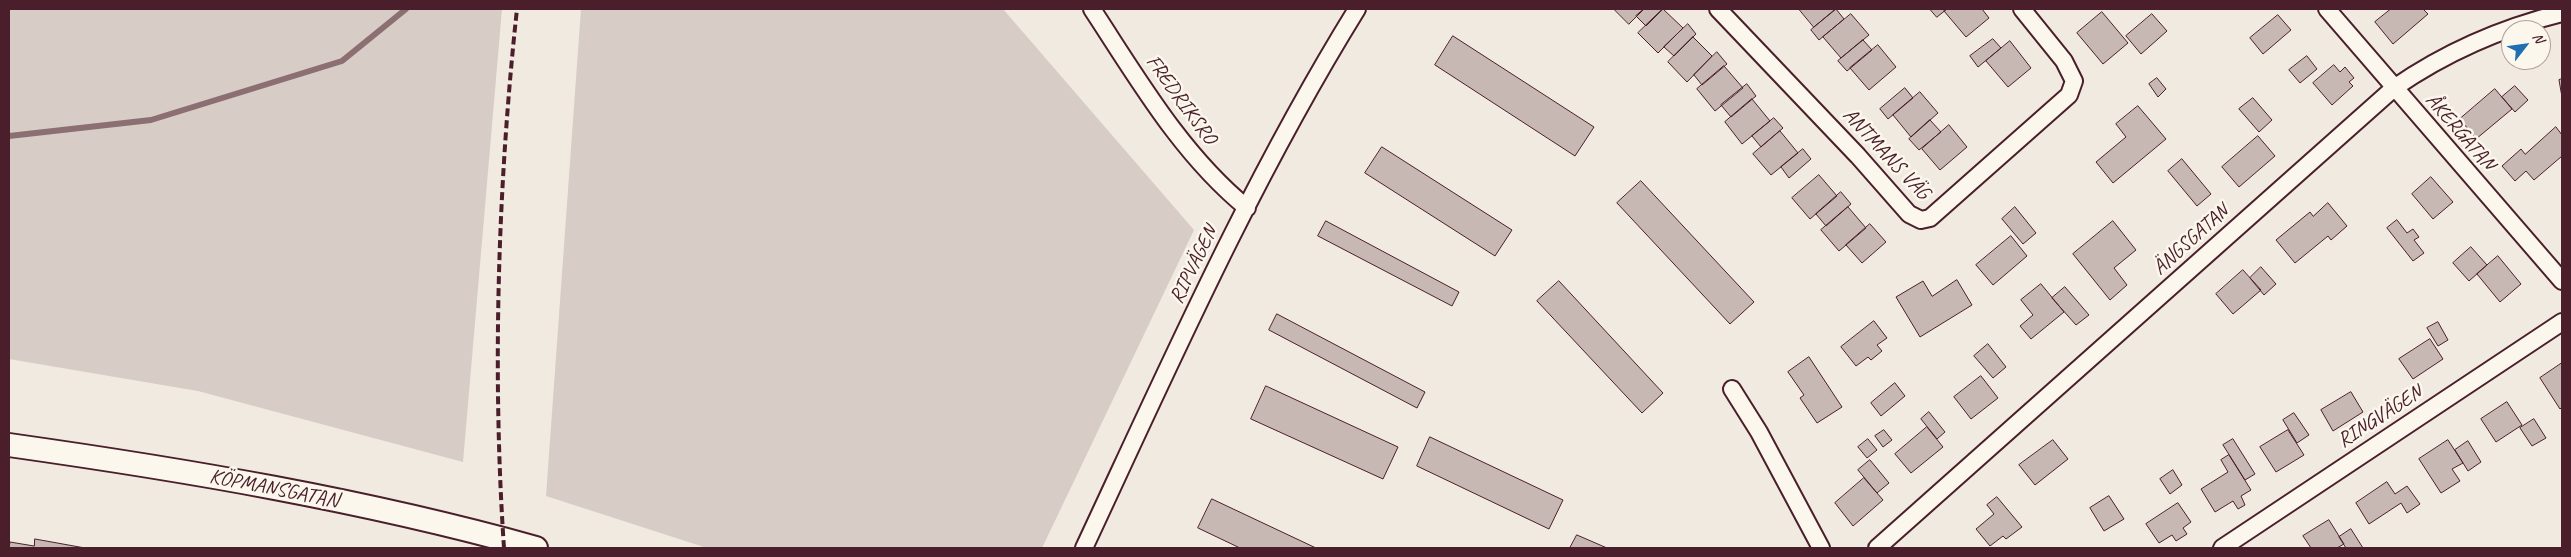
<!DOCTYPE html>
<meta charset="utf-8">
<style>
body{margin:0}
#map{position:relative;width:2571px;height:557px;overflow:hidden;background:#f0eae0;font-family:Caveat,sans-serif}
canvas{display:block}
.frame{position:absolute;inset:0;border:10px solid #4a1f2b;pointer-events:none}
.north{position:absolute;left:2501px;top:20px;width:50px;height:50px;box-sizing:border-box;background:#fbf7ec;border:1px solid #b4a19f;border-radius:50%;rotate:60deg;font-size:14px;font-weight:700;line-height:20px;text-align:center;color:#4a1f2b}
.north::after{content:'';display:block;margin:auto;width:18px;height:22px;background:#1f6fb2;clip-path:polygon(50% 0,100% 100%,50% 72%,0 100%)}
</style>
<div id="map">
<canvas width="2571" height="557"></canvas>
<div class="frame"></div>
<div class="north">N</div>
</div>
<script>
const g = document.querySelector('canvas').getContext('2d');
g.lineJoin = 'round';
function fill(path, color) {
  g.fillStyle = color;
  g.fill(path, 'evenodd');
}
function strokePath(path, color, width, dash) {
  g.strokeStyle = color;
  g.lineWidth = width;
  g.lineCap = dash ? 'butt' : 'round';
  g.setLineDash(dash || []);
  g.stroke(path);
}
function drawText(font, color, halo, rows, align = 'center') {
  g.font = font + ' Caveat,sans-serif';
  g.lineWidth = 5;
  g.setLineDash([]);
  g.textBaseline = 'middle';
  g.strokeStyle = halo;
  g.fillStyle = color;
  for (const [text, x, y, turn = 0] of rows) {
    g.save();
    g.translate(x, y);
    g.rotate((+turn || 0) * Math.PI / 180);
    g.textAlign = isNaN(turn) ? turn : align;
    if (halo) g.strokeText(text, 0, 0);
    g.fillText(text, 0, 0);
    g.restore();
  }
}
fill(new Path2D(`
 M9 9H502L463 462 198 391 9 359Z
 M581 9H1003L1194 230 1042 548H707L546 496Z`), '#d8ccc6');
strokePath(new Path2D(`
 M9 136 151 120 342 61 406 9`), '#8c6f72', 6);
const building = new Path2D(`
 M1614 9H1644L1629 24Z
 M1644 9H1663L1646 26 1636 16Z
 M1663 9 1683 28 1658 53 1638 33Z
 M1799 9H1836L1814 27Z
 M1836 9 1844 19 1819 40 1811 30Z
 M1930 9H1947L1937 17Z
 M1947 9H1982L1989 18 1966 37 1944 11Z
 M2391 9H2423L2428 14 2393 44 2375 22Z
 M2102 12 2128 43 2103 64 2077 33Z
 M1851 14 1869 35 1841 58 1823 37Z
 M2152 14 2167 31 2141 54 2126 36Z
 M2278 15 2291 30 2263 54 2250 38Z
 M1688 24 1696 34 1674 56 1664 47Z
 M1453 36 1594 127 1575 156 1435 65Z
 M1693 37 1712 56 1687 82 1668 62Z
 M1993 39 2001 48 1978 67 1970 56Z
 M1863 40 1872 50 1847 71 1838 61Z
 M2010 41 2031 68 2008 87 1986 61Z
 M1878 45 1896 67 1869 90 1850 68Z
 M1717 52 1727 64 1702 85 1694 75Z
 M2307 56 2317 69 2300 83 2289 70Z
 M2334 65 2340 72 2345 67 2354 78 2349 82 2353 86 2332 105 2313 83Z
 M1724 66 1743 88 1715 111 1697 89Z
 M2157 78 2166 89 2158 97 2149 84Z
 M2562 79V97L2559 80Z
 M1747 84 1756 96 1731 117 1721 105Z
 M2515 86 2528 100 2515 112 2502 97Z
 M1905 88 1913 98 1888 119 1880 109Z
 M2495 89 2512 109 2476 139 2460 119Z
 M1920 92 1938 113 1911 137 1893 115Z
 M2253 98 2272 120 2259 132 2239 109Z
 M1752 99 1770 121 1742 144 1725 122Z
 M2138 106 2166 139 2113 183 2096 162 2126 137 2116 124Z
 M1774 118 1783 128 1761 147 1752 136Z
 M1930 120 1941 132 1919 150 1909 139Z
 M1949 125 1967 147 1940 170 1922 149Z
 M2556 127 2562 135V156L2534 180 2526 171 2515 181 2502 166 2521 149 2525 154Z
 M1780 131 1798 153 1771 175 1753 154Z
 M2258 136 2275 156 2239 187 2222 167Z
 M1382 147 1512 230 1495 256 1365 173Z
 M1803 149 1811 159 1789 178 1781 167Z
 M2182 159 2211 194 2197 206 2168 171Z
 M1819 175 1837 196 1810 219 1792 198Z
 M2431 177 2453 202 2433 219 2412 194Z
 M1641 181 1754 302 1730 324 1617 203Z
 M1841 192 1851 204 1826 226 1816 214Z
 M2328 203 2347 226 2331 240 2328 236 2295 263 2276 240 2310 212 2313 216Z
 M1848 207 1866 228 1839 251 1821 230Z
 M2015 207 2036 233 2023 244 2002 219Z
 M2397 220 2407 233 2413 229 2419 237 2414 240 2424 253 2413 261 2387 228Z
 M1326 221 1459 292 1452 306 1318 236Z
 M2113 221 2136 250 2114 268 2127 285 2110 300 2073 254Z
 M1870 224 1886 242 1862 263 1846 245Z
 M2011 236 2027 256 1993 285 1976 265Z
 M2471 247 2487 265 2469 281 2453 263Z
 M2498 256 2521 284 2500 302 2477 274Z
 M2261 267 2276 284 2264 295 2250 278Z
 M2243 270 2261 290 2233 314 2216 294Z
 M1957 280 1972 305 1920 337 1896 297 1923 281 1932 296Z
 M1559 281 1663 393 1642 413 1537 301Z
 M2041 284 2064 312 2031 339 2020 326 2033 315 2021 300Z
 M2065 287 2089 315 2076 325 2052 298Z
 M1277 314 1425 392 1417 408 1269 330Z
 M1874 321 1887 338 1877 345 1882 351 1871 360 1868 357 1856 366 1841 347Z
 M2438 322 2448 340 2438 346 2427 328Z
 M2430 339 2443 359 2413 379 2399 359Z
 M1988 344 2006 367 1993 378 1974 356Z
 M1809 357 1842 407 1817 423 1800 398 1804 395 1788 372Z
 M2562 363V407L2560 409 2540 378Z
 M1981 376 1998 398 1971 419 1954 397Z
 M1895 383 1905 396 1881 416 1871 403Z
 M1266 386 1398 447 1383 479 1251 419Z
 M2351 392 2363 412 2333 431 2321 410Z
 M2507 402 2522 425 2496 442 2481 419Z
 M1929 412 1945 432 1937 439 1921 419Z
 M2294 413 2309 435 2297 443 2283 420Z
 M2534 419 2546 438 2532 446 2520 428Z
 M1927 427 1943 447 1911 473 1895 454Z
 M1884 430 1892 440 1883 447 1875 436Z
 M2288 430 2304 455 2276 472 2260 447Z
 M1430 437 1563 500 1549 529 1417 466Z
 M1868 439 1877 450 1867 458 1858 447Z
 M2233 439 2255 474 2245 480 2223 445Z
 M2053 440 2068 459 2035 485 2019 465Z
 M2448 440 2463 463 2452 469 2460 481 2441 493 2419 459Z
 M2468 441 2481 462 2468 471 2455 450Z
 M2229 455 2251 490 2241 496 2245 505 2238 509 2233 501 2215 512 2201 489 2228 472 2221 460Z
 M1870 460 1889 483 1877 493 1858 470Z
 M2173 470 2182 485 2170 494 2160 479Z
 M1864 478 1883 500 1853 526 1835 503Z
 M2387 482 2395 494 2407 486 2420 504 2407 513 2401 503 2369 524 2356 503Z
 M2109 496 2124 519 2104 531 2090 508Z
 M1997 497 2022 527 2006 539 2003 536 1990 546 1976 529 1994 514 1987 505Z
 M1212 499 1316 548H1240L1198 528Z
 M2178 503 2191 522 2183 528 2187 534 2176 541 2172 535 2159 543 2146 524Z
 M2329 520 2344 544 2337 548H2311L2303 536Z
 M2351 529 2363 548H2346L2339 537Z
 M1577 535 1607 548H1570Z
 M35 539 85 548H9L10 542 34 546Z`);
fill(building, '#c8b8b3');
strokePath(building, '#4a1f2b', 1);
const street = new Path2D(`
 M1092 9C1138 79 1181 154 1247 208
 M1718 9 1858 156 1909 214 1921 220 1930 218 2069 95 2074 81 2064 61 2022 9
 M2327 9 2562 281
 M1732 389 1759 432 1821 548
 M1084 548C1169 366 1251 180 1357 9
 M1877 548 2394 88C2446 52 2501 28 2562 13
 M2222 548 2562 322`);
const secondary = new Path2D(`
 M9 445C186 470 364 500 536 548`);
strokePath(street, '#4a1f2b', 20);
strokePath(secondary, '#4a1f2b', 26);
strokePath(street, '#fbf7ec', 16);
strokePath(secondary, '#fbf7ec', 22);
strokePath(new Path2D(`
 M504 548C492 373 498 183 517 9`), '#4a1f2b', 4, [8, 4]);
drawText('21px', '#4a1f2b', '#fbf7ec', [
 ["FREDRIKSRO",1181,100,54],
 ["ÅKERGATAN",2460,132,49],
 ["ANTMANS VÄG",1886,154,47],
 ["ÄNGSGATAN",2191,240,-42],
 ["RIPVÄGEN",1194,265,-64],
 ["RINGVÄGEN",2380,417,-33],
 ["KÖPMANSGATAN",274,489,11]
]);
</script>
